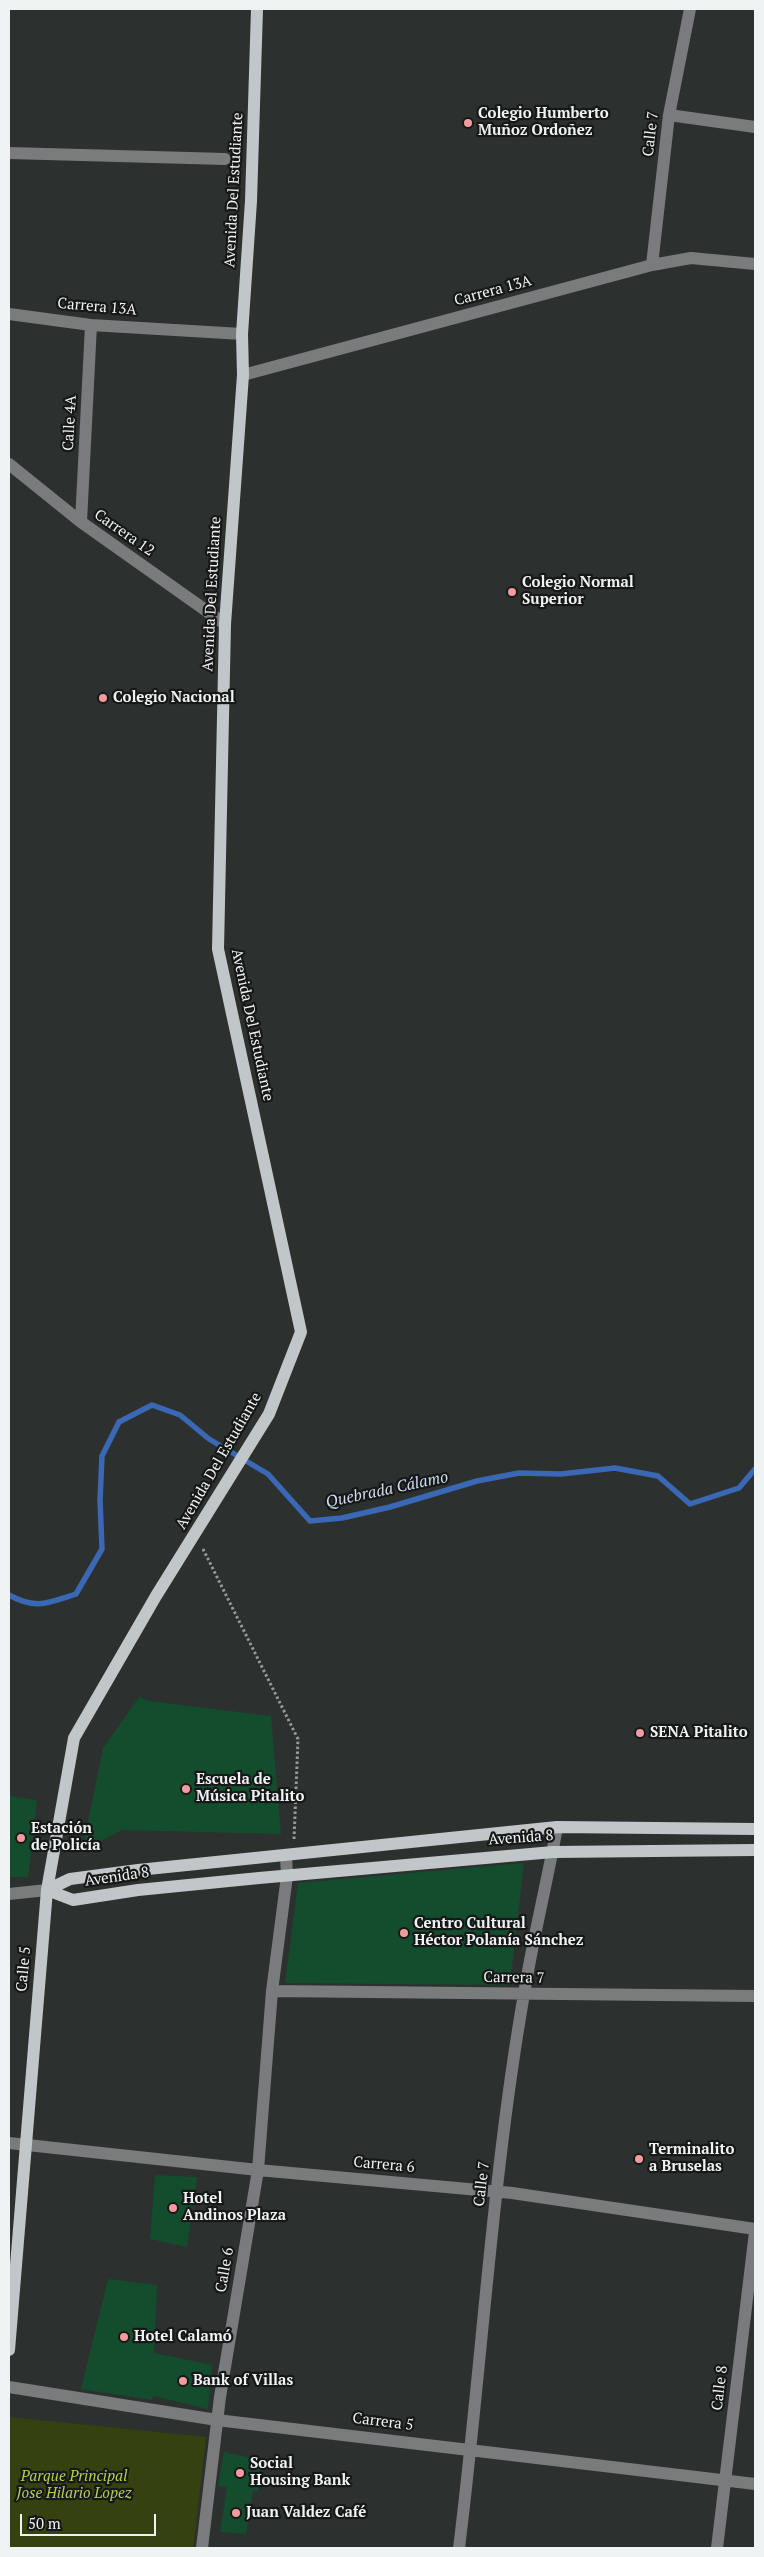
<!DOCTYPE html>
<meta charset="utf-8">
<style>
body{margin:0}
#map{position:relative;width:764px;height:2557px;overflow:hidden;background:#2c3130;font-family:"PT Serif",serif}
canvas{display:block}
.frame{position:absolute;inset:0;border:10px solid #eff3f3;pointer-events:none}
.scale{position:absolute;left:20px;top:2514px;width:136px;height:22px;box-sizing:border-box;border:2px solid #eff3f3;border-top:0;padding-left:6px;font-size:15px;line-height:18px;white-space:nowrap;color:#eff3f3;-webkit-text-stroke:4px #161818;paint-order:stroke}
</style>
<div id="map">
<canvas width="764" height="2557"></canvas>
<div class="frame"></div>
<div class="scale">50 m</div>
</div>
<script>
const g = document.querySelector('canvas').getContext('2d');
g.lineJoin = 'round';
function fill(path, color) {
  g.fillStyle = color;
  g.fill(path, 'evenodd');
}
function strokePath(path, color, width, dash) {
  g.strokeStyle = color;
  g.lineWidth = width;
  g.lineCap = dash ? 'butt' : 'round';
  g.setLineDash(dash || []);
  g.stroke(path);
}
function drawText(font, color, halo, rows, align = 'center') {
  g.font = font + ' "PT Serif",serif';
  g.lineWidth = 4.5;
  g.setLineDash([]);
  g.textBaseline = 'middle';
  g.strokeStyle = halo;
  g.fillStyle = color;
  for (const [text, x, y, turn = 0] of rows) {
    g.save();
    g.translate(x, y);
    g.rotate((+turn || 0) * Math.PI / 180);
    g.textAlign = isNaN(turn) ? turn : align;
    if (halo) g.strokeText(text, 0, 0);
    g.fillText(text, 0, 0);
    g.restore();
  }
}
fill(new Path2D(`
 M9 2417 206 2437 193 2548H9Z`), '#364110');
strokePath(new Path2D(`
 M9 1595C36 1610 48 1603 76 1594L102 1549 100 1500 102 1456 119 1422 152 1405 180 1415 209 1439 268 1474 310 1521 342 1518 390 1507 477 1481 519 1473 561 1474 615 1468 658 1476 690 1504 739 1488 755 1469`), '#3b68b4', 5.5);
fill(new Path2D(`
 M139 1697 149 1701 271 1716 281 1834 122 1830 82 1851 103 1748Z
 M9 1796 37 1800 28 1877H9Z
 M524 1863 510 1985 285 1983 298 1883Z
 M155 2175 197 2177 187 2247 150 2239Z
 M108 2279 157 2285 154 2353 212 2365 208 2409 153 2396 152 2400 81 2389Z
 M224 2452 261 2460 258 2491H253L246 2534 220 2532 227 2487 218 2486Z`), '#144c2e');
strokePath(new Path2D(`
 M203 1549 298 1739 294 1840`), '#959a99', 3, [2.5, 2.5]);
strokePath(new Path2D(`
 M669 115 755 127
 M9 153 225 159
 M652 265 669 115 690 9
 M9 314 91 325 242 334
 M243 375 652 265 691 258 755 264
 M9 464 81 522 225 624
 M81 522 91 325
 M9 1894 47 1890
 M272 1991 755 1996
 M9 2143 258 2170 512 2193 755 2229
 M9 2387 217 2420 755 2484
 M202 2548 220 2397 258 2170 272 1991 287 1876 286 1856
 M459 2548C482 2364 492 2177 524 1994 533 1938 547 1883 557 1827
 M717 2548 755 2232`), '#797b7c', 12);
strokePath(new Path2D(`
 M47 1890 70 1879 138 1870 557 1827 755 1829
 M47 1890 73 1900 138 1890 259 1878 553 1852 755 1850
 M9 2350 47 1890 74 1738 156 1596 269 1414 301 1332 218 949 225 624 243 375 242 334 251 201 257 9`), '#c1c6c8', 12);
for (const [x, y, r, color] of [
 [468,123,5,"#f49b9f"],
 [512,592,5,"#f49b9f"],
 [103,698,5,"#f49b9f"],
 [640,1733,5,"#f49b9f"],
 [186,1789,5,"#f49b9f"],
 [21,1838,5,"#f49b9f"],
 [404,1933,5,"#f49b9f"],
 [639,2159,5,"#f49b9f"],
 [173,2208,5,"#f49b9f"],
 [124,2337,5,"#f49b9f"],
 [183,2381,5,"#f49b9f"],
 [240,2473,5,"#f49b9f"],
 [236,2513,5,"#f49b9f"]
]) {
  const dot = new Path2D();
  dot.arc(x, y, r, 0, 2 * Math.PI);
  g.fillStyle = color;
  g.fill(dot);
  strokePath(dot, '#161818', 2);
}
drawText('bold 15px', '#eff3f3', '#161818', [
 ["Colegio Humberto",478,114],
 ["Muñoz Ordoñez",478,131],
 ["Colegio Normal",522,583],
 ["Superior",522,600],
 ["Colegio Nacional",113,698],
 ["SENA Pitalito",650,1733],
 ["Escuela de",196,1780],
 ["Música Pitalito",196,1797],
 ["Estación",31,1829],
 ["de Policía",31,1846],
 ["Centro Cultural",414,1924],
 ["Héctor Polanía Sánchez",414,1941],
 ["Terminalito",649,2150],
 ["a Bruselas",649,2167],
 ["Hotel",183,2199],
 ["Andinos Plaza",183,2216],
 ["Hotel Calamó",134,2337],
 ["Bank of Villas",193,2381],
 ["Social",250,2464],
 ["Housing Bank",250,2481],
 ["Juan Valdez Café",246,2513]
], 'left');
drawText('15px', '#eff3f3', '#161818', [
 ["Calle 7",651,134,-83],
 ["Avenida Del Estudiante",234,190,-87],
 ["Carrera 13A",493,291,-15],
 ["Carrera 13A",97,307,5],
 ["Calle 4A",70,423,-87],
 ["Carrera 12",124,533,35],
 ["Avenida Del Estudiante",212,594,-87],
 ["Avenida Del Estudiante",252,1025,78],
 ["Avenida Del Estudiante",219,1461,-60],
 ["Avenida 8",521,1838,-4],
 ["Avenida 8",117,1877,-8],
 ["Calle 5",24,1969,-85],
 ["Carrera 7",514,1978,1],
 ["Carrera 6",384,2165,5],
 ["Calle 7",482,2184,-83],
 ["Calle 6",225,2270,-80],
 ["Calle 8",720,2388,-83],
 ["Carrera 5",383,2422,7]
]);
drawText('italic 15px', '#b2d04c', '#161818', [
 ["Parque Principal",74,2477],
 ["Jose Hilario Lopez",74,2494]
]);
drawText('italic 16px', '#d1def3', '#161818', [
 ["Quebrada Cálamo",387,1490,-12]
]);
</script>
